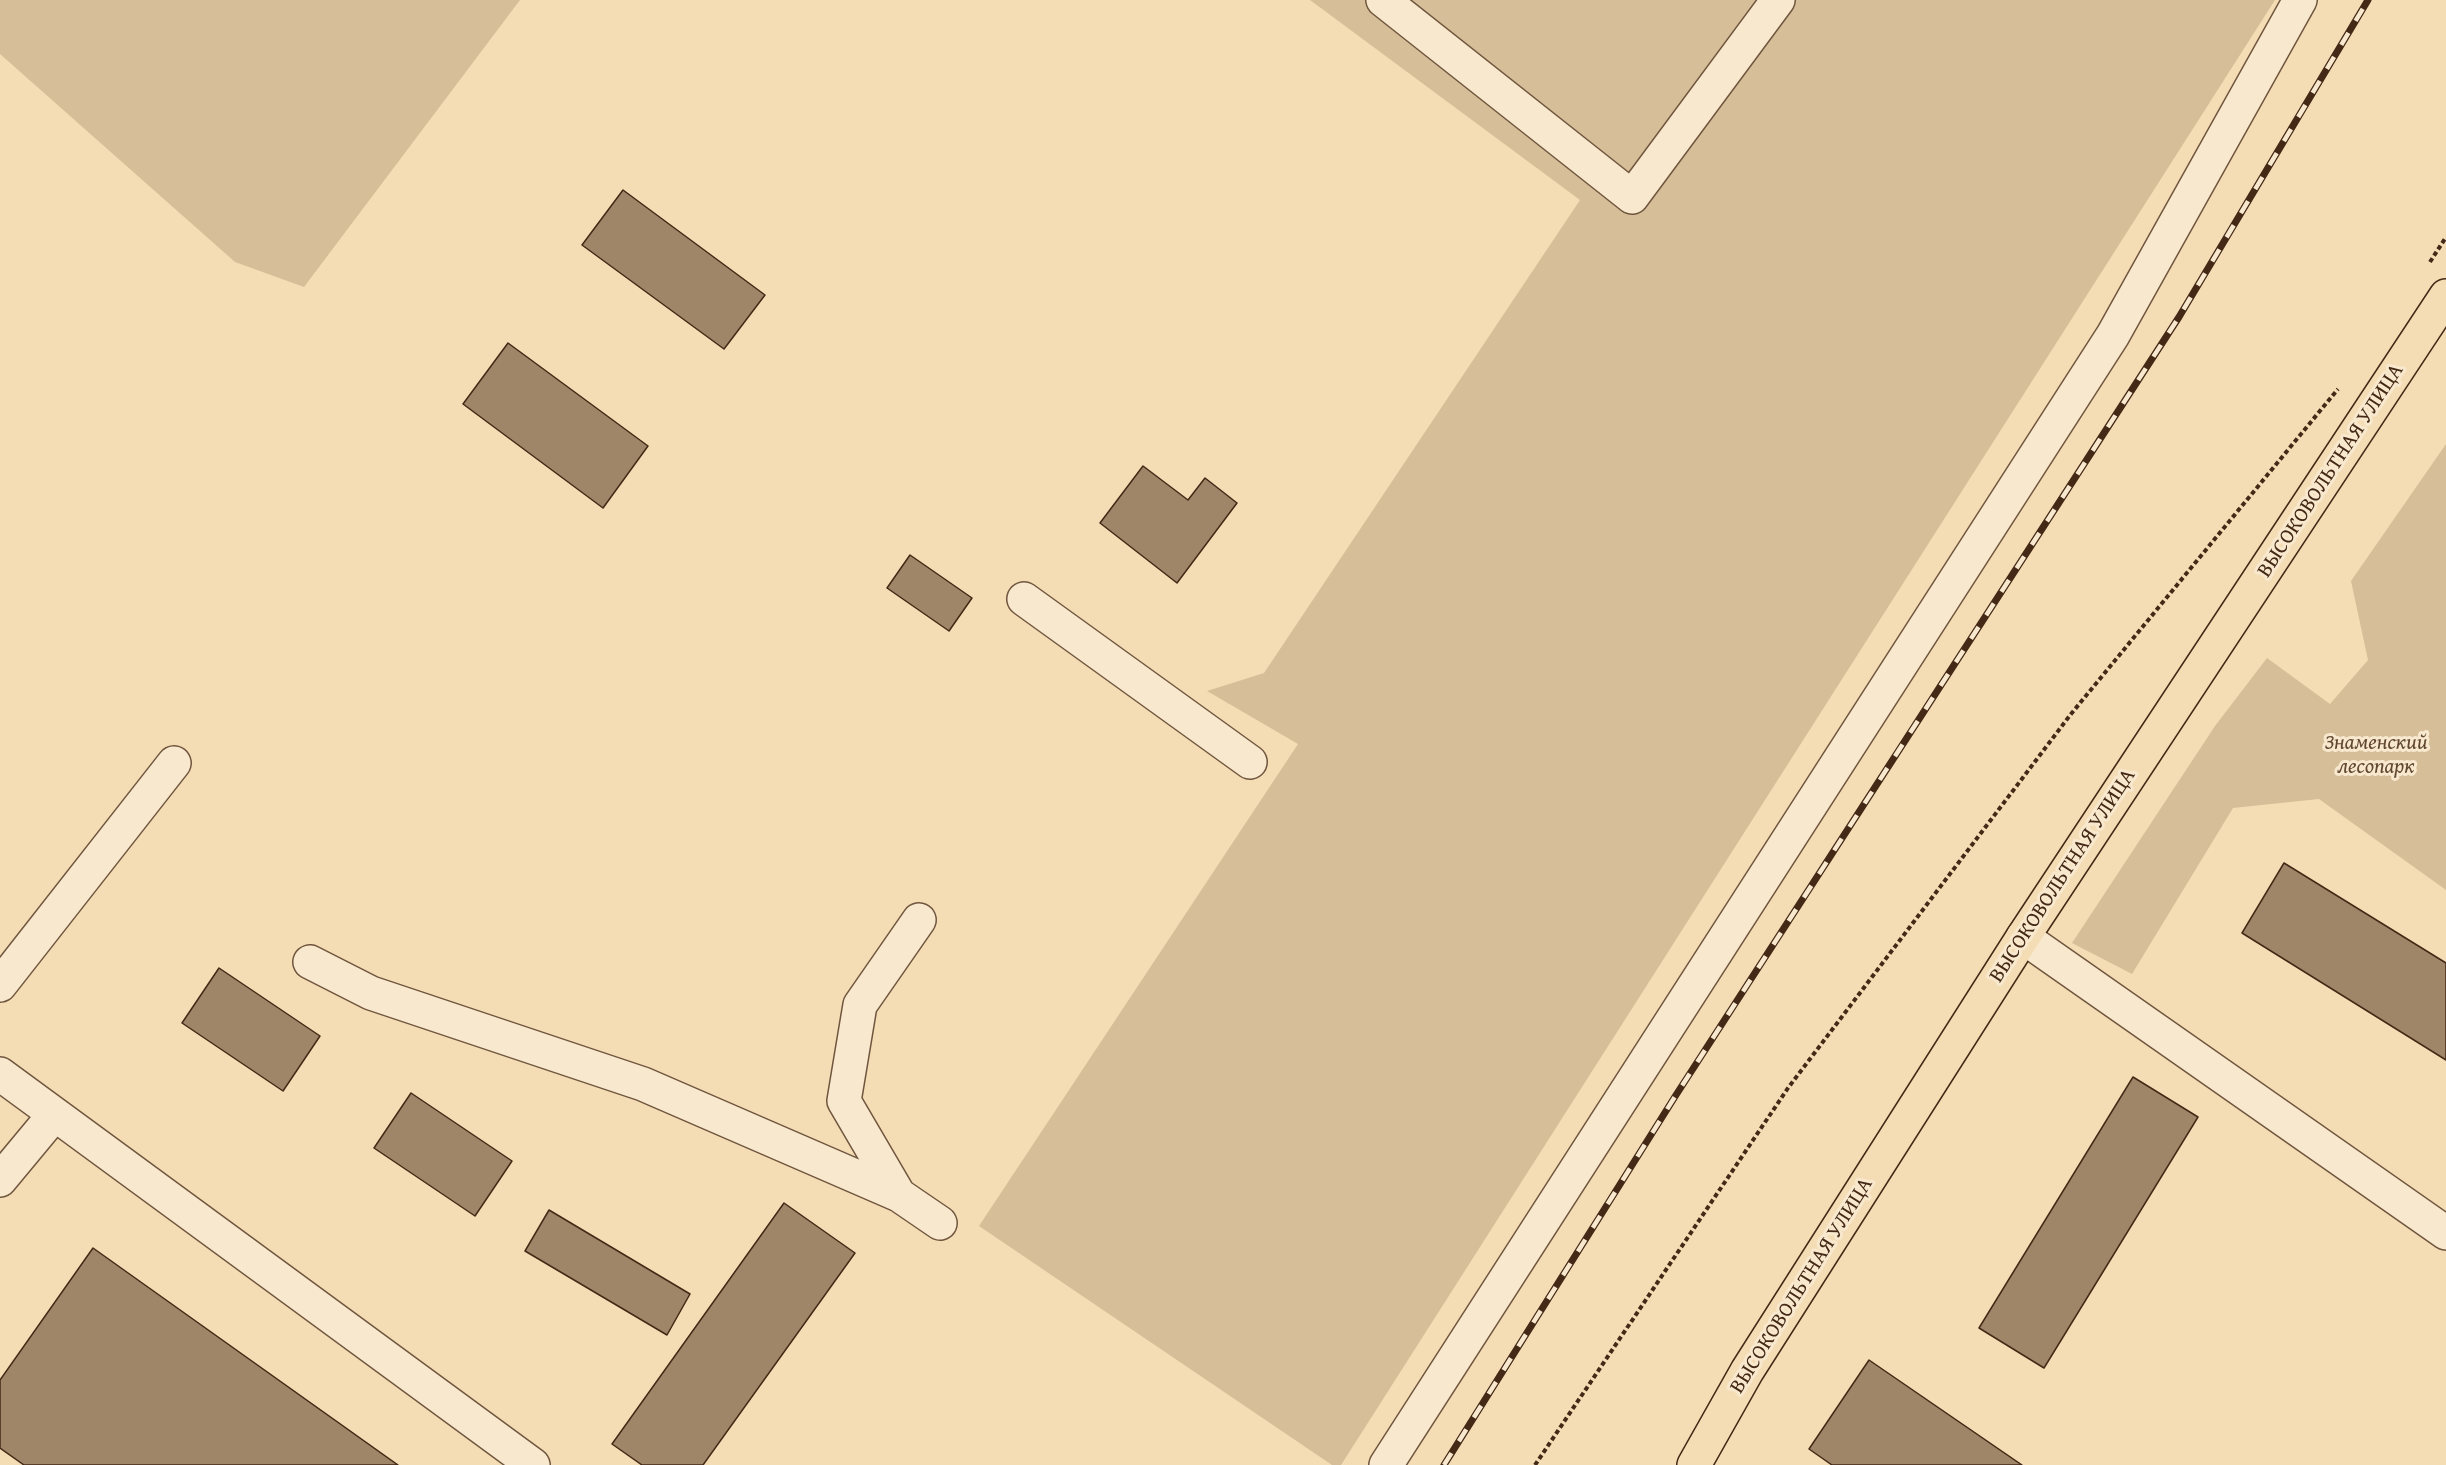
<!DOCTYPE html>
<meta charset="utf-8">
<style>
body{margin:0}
canvas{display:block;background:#f4dcb4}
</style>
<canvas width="2446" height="1465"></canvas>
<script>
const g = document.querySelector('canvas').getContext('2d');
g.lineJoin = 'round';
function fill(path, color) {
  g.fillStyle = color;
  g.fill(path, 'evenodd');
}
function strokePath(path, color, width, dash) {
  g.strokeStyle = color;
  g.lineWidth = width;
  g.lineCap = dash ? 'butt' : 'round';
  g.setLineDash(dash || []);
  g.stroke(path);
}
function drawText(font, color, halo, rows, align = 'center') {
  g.font = font + ' "Gentium Book Plus",serif';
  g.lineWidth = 6;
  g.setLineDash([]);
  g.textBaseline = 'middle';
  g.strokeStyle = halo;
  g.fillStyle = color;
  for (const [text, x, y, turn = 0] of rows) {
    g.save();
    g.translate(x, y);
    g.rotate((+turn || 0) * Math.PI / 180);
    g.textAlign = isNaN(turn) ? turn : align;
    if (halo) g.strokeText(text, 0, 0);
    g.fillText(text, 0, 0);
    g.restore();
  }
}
fill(new Path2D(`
 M0 0H520L304 287 235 262 0 54Z
 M1310 0H2275L1341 1465H1332L979 1226 1298 744 1207 691 1264 673 1580 200Z
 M2446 444V890L2319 799 2233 808 2132 974 2072 943 2215 726 2267 658 2330 704 2368 660 2351 581Z`), '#d6be99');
const building = new Path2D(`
 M623 190 765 295 724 349 582 245Z
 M508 343 648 446 603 508 463 404Z
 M1143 466 1188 500 1205 478 1237 503 1177 583 1100 523Z
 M910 555 972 598 949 631 887 588Z
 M2284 863 2446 963V1060L2242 933Z
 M219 968 320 1036 283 1091 182 1023Z
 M2133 1077 2198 1117 2044 1368 1979 1328Z
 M411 1093 512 1161 475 1216 374 1148Z
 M784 1203 855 1253 703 1465H642L612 1444Z
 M549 1210 690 1294 667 1335 525 1251Z
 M93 1248 398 1465H24L0 1448V1380Z
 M1869 1360 2022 1465H1832L1809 1449Z`);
fill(building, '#a08668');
strokePath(building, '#442916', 1.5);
const minor = new Path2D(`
 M1383 0 1632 197 1778 0
 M1024 599 1250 762
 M2023 937 2446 1233
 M310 962 371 993 643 1084 899 1195 940 1223
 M0 985 174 763
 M0 1074 533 1465
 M0 1180 54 1115
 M899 1195 844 1101 860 1005 919 920
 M1386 1465 2113 335 2300 0`);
const major = new Path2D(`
 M1694 1465 1747 1371 2023 937 2446 296`);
strokePath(minor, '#70563e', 36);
strokePath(major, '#442916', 36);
strokePath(new Path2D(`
 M2430 262 2446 237
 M1535 1465 1788 1088 2071 714 2338 389`), '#442916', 4, [4.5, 3]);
strokePath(minor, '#f8e8ce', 33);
strokePath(major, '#f4dcb4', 33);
const rail = new Path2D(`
 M1444 1465 1676 1095 2179 317 2368 0`);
strokePath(rail, '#442916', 7);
strokePath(rail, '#f8e8ce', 4.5, [14]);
drawText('21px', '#442916', '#f8e8ce', [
 ["ВЫСОКОВОЛЬТНАЯ УЛИЦА",2331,471,-57],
 ["ВЫСОКОВОЛЬТНАЯ УЛИЦА",2063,876,-57],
 ["ВЫСОКОВОЛЬТНАЯ УЛИЦА",1802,1286,-58]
]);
drawText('italic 21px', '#614730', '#f8e8ce', [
 ["Знаменский",2376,744],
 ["лесопарк",2376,768]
]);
</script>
